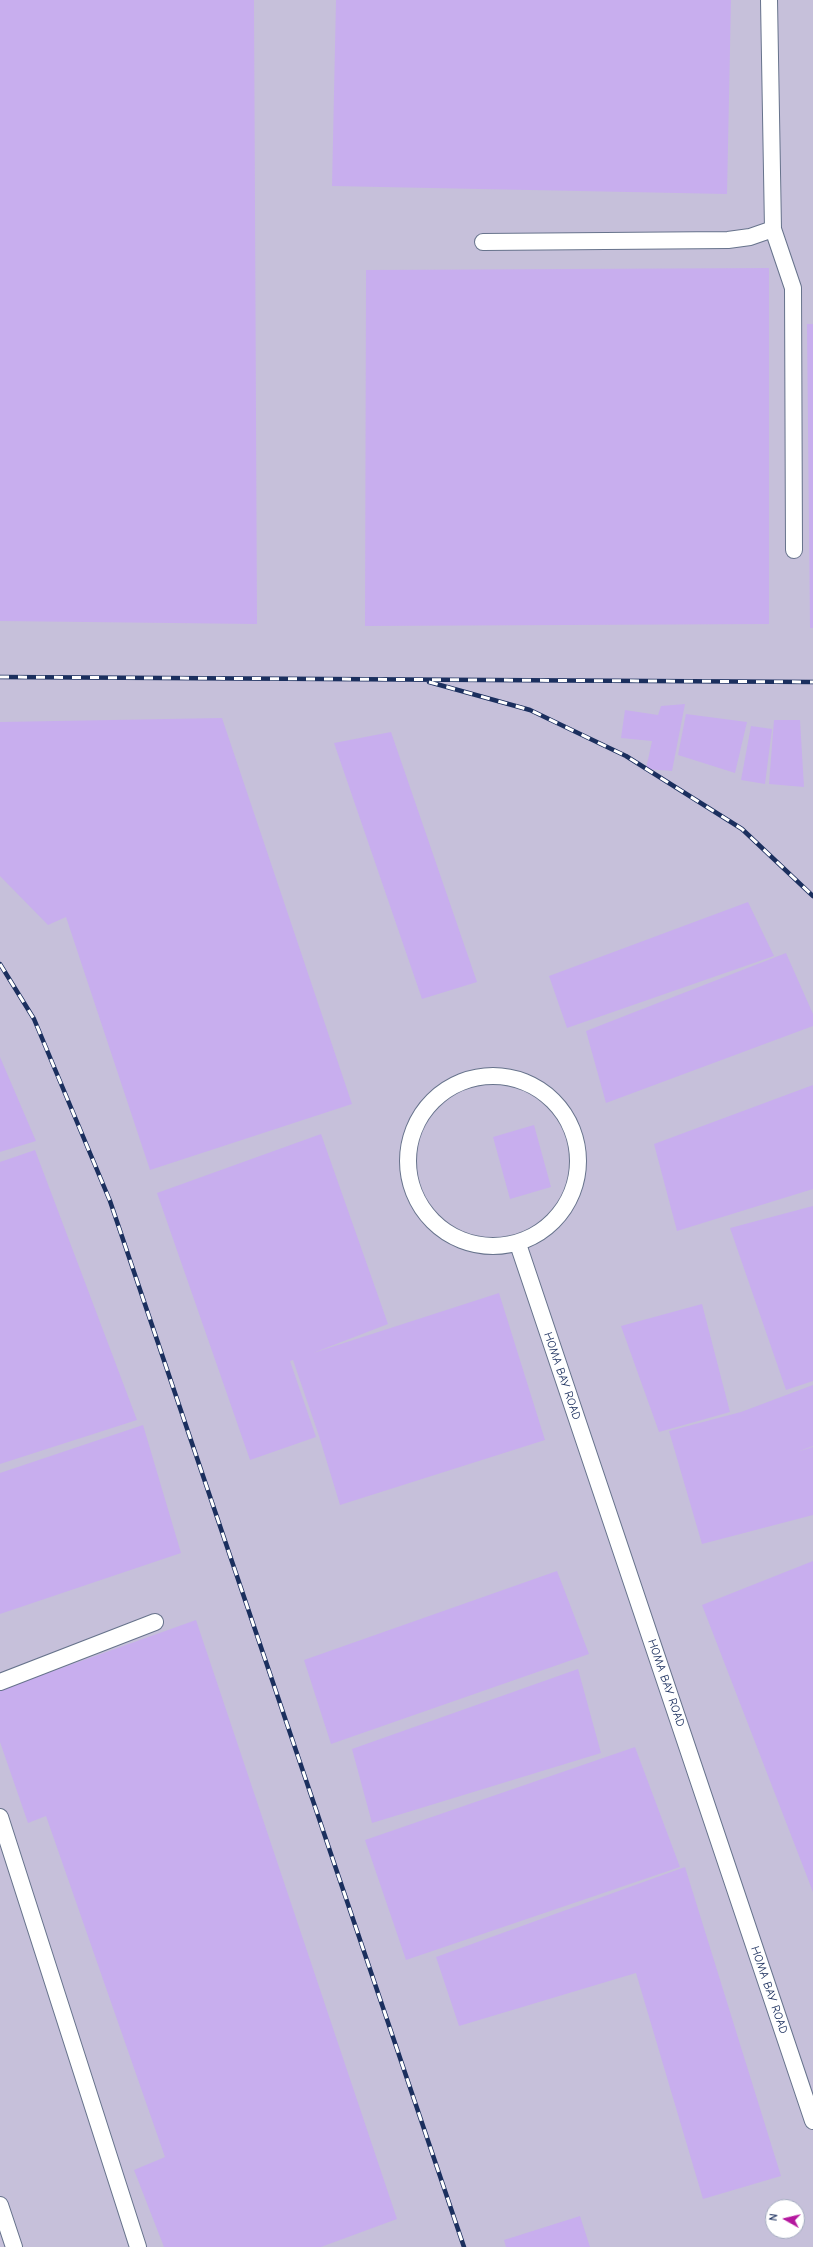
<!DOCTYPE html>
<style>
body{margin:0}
#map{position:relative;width:813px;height:2247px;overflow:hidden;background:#f5f0e0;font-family:"Comic Neue",sans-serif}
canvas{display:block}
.north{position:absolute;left:765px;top:2199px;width:40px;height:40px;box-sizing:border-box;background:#fff;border:1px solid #a4acbf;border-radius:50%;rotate:278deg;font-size:11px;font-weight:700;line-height:16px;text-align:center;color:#1b2f5e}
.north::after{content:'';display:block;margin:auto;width:14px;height:18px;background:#b5179e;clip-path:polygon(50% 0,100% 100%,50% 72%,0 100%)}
</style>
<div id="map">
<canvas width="813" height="2247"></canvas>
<div class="north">N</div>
</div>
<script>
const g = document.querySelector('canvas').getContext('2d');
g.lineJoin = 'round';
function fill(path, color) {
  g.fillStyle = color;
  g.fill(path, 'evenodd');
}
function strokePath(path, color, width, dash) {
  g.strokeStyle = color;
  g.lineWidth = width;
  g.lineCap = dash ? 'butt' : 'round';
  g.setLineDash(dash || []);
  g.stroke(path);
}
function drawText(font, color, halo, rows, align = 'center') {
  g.font = font + ' "Comic Neue",sans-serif';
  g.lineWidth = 4;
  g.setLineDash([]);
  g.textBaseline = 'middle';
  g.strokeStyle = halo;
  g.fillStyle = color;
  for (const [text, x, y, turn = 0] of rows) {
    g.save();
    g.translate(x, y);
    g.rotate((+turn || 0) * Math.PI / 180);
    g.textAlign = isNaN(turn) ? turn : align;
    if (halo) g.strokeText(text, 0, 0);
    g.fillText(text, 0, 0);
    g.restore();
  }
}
fill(new Path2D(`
 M0 0H813V2247H0ZM773 2207H797V2231H773Z`), '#c6c0da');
fill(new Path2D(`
 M0 0H254L257 624 0 621Z
 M336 0H731L727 194 332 186Z
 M769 268V624L365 626 366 270Z
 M807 324H813V628H810Z
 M685 704 672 771 646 769 652 741 621 738 625 710 658 715 661 706Z
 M686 714 747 722 735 773 678 755Z
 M222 718 352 1104 150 1170 66 917 48 925 0 876V722Z
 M774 720H800L804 787 769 784Z
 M751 726 772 729 765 784 741 780Z
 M391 732 477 982 422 999 334 743Z
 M748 902 774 956 567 1028 549 976Z
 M786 953 813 1014V1026L606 1103 586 1031Z
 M0 1057 36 1141 0 1152Z
 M813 1085V1189L677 1231 654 1144Z
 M534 1125 551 1187 510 1199 493 1137Z
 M321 1134 388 1324 313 1353 499 1293 545 1440 340 1505 319 1436 293 1360 290 1361 316 1437 250 1460 157 1193Z
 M35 1150 137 1420 0 1464V1162Z
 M813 1206V1381L786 1390 730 1228Z
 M702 1304 730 1412 659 1432 621 1326Z
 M813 1385V1446L797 1452 813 1447V1515L702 1544 669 1431 741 1412Z
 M143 1425 181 1553 0 1614V1473Z
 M813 1561V1892L702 1605Z
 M557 1571 589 1654 331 1744 304 1660Z
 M196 1620 397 2219 321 2247H164L134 2170 165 2157 46 1816 28 1823 0 1742V1690Z
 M578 1669 601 1753 372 1823 352 1749Z
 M635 1747 680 1867 406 1960 365 1840Z
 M685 1867 781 2176 703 2199 636 1973 459 2026 436 1957Z
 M580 2216 590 2247H506L504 2240Z`), '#c8aeee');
const service = new Path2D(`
 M773 229 793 288 794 550
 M483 242 728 240 750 237 773 229 769 0
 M408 1161a85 85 0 1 1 170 0a85 85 0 1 1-170 0Z
 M518 1244 813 2121
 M0 1682 155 1622
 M0 1817 138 2247
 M0 2205 14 2247`);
strokePath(service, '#67738c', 18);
strokePath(service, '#fff', 16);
const rail = new Path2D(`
 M0 677 813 682
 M429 682 530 710 626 756 742 829 813 896
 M0 964 34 1019 110 1201 464 2247`);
strokePath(rail, '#1b2f5e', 4.5);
strokePath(rail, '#fff', 3, [9]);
drawText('12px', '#1b2f5e', '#fff', [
 ["HOMA BAY ROAD",562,1376,71],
 ["HOMA BAY ROAD",666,1683,71],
 ["HOMA BAY ROAD",769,1990,71]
]);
</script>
